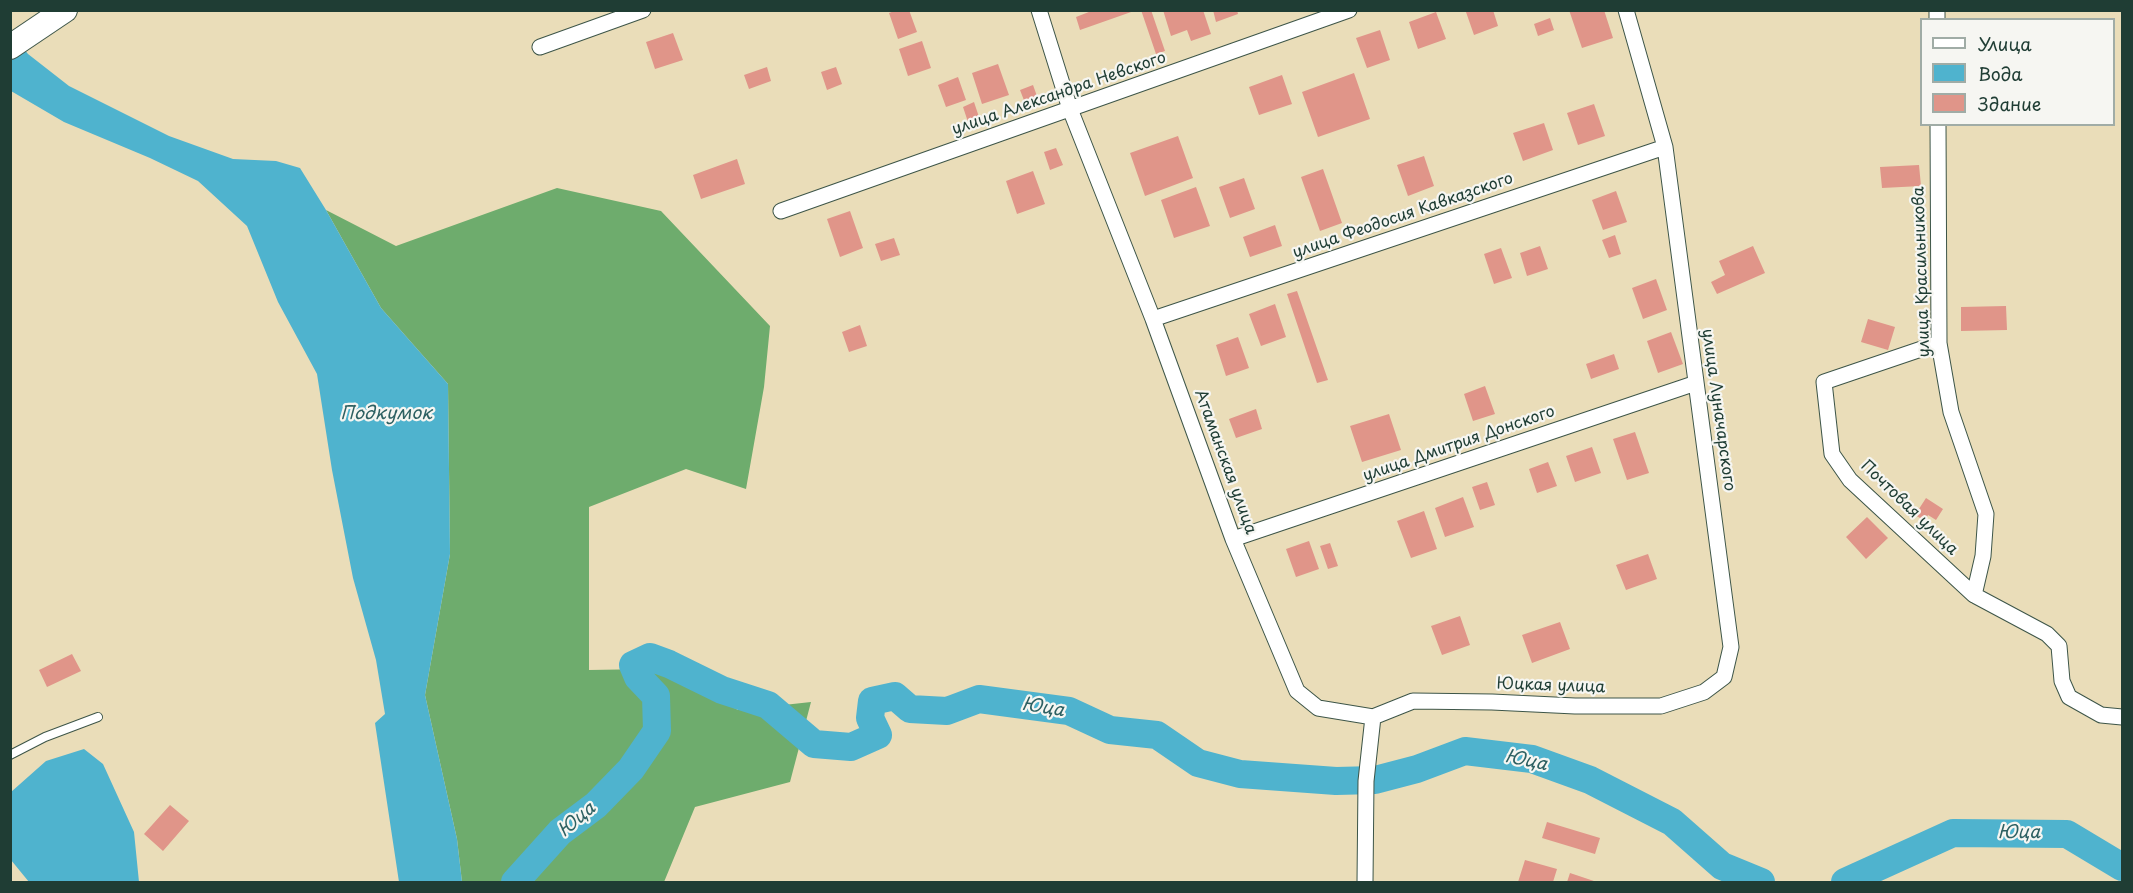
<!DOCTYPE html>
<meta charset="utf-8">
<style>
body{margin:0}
#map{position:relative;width:2133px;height:893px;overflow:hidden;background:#eaddb9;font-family:"Playpen Sans",sans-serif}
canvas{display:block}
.frame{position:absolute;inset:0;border:12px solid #1f3d34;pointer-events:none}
.legend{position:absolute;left:1920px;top:18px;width:195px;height:108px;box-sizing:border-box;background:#f6f6f2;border:2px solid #a0aca6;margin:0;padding:8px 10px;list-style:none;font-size:18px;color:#1f3d34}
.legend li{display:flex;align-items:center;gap:12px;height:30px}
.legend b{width:30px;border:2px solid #a0aca6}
</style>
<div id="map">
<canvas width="2133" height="893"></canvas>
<div class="frame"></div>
<ul class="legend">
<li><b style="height:8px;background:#fff"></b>Улица</li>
<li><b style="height:16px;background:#4fb3ce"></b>Вода</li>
<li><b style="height:16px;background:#e09589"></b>Здание</li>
</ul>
</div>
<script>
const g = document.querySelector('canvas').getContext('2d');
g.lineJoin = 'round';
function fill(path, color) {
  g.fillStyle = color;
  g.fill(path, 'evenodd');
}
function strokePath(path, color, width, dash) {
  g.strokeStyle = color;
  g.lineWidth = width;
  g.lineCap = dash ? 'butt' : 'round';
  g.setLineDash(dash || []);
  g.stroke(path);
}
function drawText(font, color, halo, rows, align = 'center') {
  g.font = font + ' "Playpen Sans",sans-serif';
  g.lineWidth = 4.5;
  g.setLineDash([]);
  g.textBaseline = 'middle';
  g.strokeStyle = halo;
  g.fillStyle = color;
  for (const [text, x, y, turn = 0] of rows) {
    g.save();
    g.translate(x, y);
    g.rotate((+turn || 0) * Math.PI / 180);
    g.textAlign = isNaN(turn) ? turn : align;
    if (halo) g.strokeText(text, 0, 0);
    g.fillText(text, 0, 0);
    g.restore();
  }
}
fill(new Path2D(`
 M557 188 661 211 770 326 764 387 746 489 686 469 589 507V670L651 669 679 677 738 710 811 702 790 782 695 807 664 882H462L457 839 425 695 450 554 448 384 381 308 326 210 396 246Z`), '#6eac6d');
fill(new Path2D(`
 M10 31 28 54 69 86 169 136 233 159 276 161 300 168 326 210 381 308 448 384 450 554 425 695 457 839 462 882H399L375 723 385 714 376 660 353 578 332 470 317 374 278 302 247 226 198 181 150 158 64 122 11 91Z
 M84 749 103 764 134 832 139 882H29L11 860V792L46 761Z`), '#4fb3ce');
strokePath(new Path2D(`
 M515 882 560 832 596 805 631 769 657 731 656 696 638 677 633 665 650 657 669 664 722 690 768 705 814 744 851 747 878 735 870 718 872 701 895 696 910 709 947 711 979 699 1069 711 1110 730 1157 735 1198 763 1240 774 1336 781 1375 780 1417 769 1465 751 1532 759 1590 780 1672 822 1722 866 1761 882
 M1845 882 1953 833 2067 834 2122 867`), '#4fb3ce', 28);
fill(new Path2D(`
 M897 10H909L917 32 898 39 889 13Z
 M1094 10H1134V11L1080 30 1076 17Z
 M1141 10H1151L1165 51 1156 54Z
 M1163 10H1203L1211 34 1191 41 1187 30 1171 36Z
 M1213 10H1237L1238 14 1216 22Z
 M1471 10H1493L1498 26 1474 35 1466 12Z
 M1569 10H1604L1613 38 1582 48Z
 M1436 12 1446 39 1418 49 1409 22Z
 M1550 18 1554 30 1538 36 1534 24Z
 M1380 30 1390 60 1367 68 1356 38Z
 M673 33 683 60 655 69 646 42Z
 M922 41 931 68 908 76 899 49Z
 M998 64 1009 95 982 104 972 73Z
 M767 67 771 81 749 89 744 75Z
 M836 67 842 84 827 90 821 72Z
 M1354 73 1370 119 1318 137 1302 92Z
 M1282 75 1292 104 1259 115 1249 87Z
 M958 77 966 100 946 107 938 85Z
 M1033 85 1038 99 1025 103 1020 90Z
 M974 102 979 117 968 122 963 107Z
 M1594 104 1605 136 1578 145 1567 113Z
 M1544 123 1553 150 1523 161 1513 133Z
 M1178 136 1193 178 1145 196 1130 153Z
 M1056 148 1063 165 1050 170 1044 152Z
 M1424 156 1434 186 1408 196 1397 165Z
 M737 159 745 184 701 199 693 175Z
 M1919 165 1921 186 1882 188 1880 167Z
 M1323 169 1342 223 1320 231 1301 177Z
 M1033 171 1045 204 1017 214 1006 181Z
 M1244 178 1255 209 1230 218 1219 187Z
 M1196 187 1210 226 1174 238 1161 200Z
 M1616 191 1627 222 1603 230 1592 200Z
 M850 211 863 248 840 257 827 219Z
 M1275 225 1282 246 1250 257 1243 237Z
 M1615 235 1621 254 1609 258 1602 240Z
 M894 238 900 255 881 261 875 244Z
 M1540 246 1548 269 1527 276 1520 253Z
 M1753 246 1765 273 1717 294 1711 282 1725 275 1719 261Z
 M1501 248 1512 278 1494 284 1484 254Z
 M1656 279 1667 310 1643 319 1632 288Z
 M1297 291 1328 380 1317 383 1287 294Z
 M1275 304 1286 337 1261 346 1249 314Z
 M2006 306 2007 330 1961 331V307Z
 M1868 319 1895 327 1888 350 1861 342Z
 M860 325 867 346 849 352 842 332Z
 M1671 332 1683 364 1658 373 1647 341Z
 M1238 337 1249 368 1226 376 1216 345Z
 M1614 354 1619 369 1591 379 1586 364Z
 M1485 386 1495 414 1473 421 1464 394Z
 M1256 409 1262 429 1236 438 1229 419Z
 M1389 414 1401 450 1362 462 1350 426Z
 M1635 432 1649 473 1627 480 1613 439Z
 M1592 447 1601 473 1575 482 1566 456Z
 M1548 462 1557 486 1537 493 1529 469Z
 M1487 482 1495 505 1480 510 1472 487Z
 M1463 497 1474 527 1445 537 1435 508Z
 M1926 498 1943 509 1936 520 1928 515 1925 521 1915 515Z
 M1424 511 1437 549 1411 558 1397 521Z
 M1867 517 1888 538 1866 559 1846 537Z
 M1309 541 1319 569 1296 577 1286 549Z
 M1330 543 1338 566 1328 569 1320 546Z
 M1648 554 1657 579 1626 590 1616 565Z
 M1460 616 1470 645 1442 655 1431 626Z
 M1560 622 1570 649 1532 663 1522 635Z
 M72 654 81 671 47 687 39 670Z
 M170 805 189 821 163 851 144 834Z
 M1547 822 1600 838 1595 854 1542 838Z
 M1525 860 1557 869 1553 882H1518Z
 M1570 873 1597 882H1567Z`), '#e09589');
const service = new Path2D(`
 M10 755 45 737 98 717`);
const minor = new Path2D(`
 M1039 10 1070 109 1153 319 1233 539 1297 691 1318 708 1373 717
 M1937 10V20
 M540 47 643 10
 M1938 124 1939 343 1951 412 1986 514 1983 556 1974 595 2047 634 2059 646 2062 681 2069 697 2101 715 2122 717
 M781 211 1349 10
 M1153 319 1665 147
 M1939 343 1824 382 1832 454 1850 480 1974 595
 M1233 539 1696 383
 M1373 717 1413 701 1492 702 1575 706H1661L1704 692 1724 677 1731 647 1665 147 1626 10
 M1365 882 1366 781 1373 717`);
const primary = new Path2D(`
 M10 47 65 10`);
strokePath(service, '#3d5548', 10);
strokePath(minor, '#3d5548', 17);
strokePath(primary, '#3d5548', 26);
strokePath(service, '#fff', 8);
strokePath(minor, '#fff', 15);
strokePath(primary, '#fff', 24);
drawText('16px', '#1f3d34', '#f6f6f2', [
 ["улица Александра Невского",1059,94,-19],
 ["улица Феодосия Кавказского",1403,216,-19],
 ["улица Красильникова",1922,272,-92],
 ["улица Луначарского",1718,410,82],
 ["улица Дмитрия Донского",1459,444,-19],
 ["Атаманская улица",1225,462,70],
 ["Почтовая улица",1909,508,44],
 ["Юцкая улица",1551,686,2]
]);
drawText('italic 18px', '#2d6062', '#f6f6f2', [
 ["Подкумок",386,414],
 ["Юца",1043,708,9],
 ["Юца",1526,761,12],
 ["Юца",577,820,-40],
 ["Юца",2019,833]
]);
</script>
